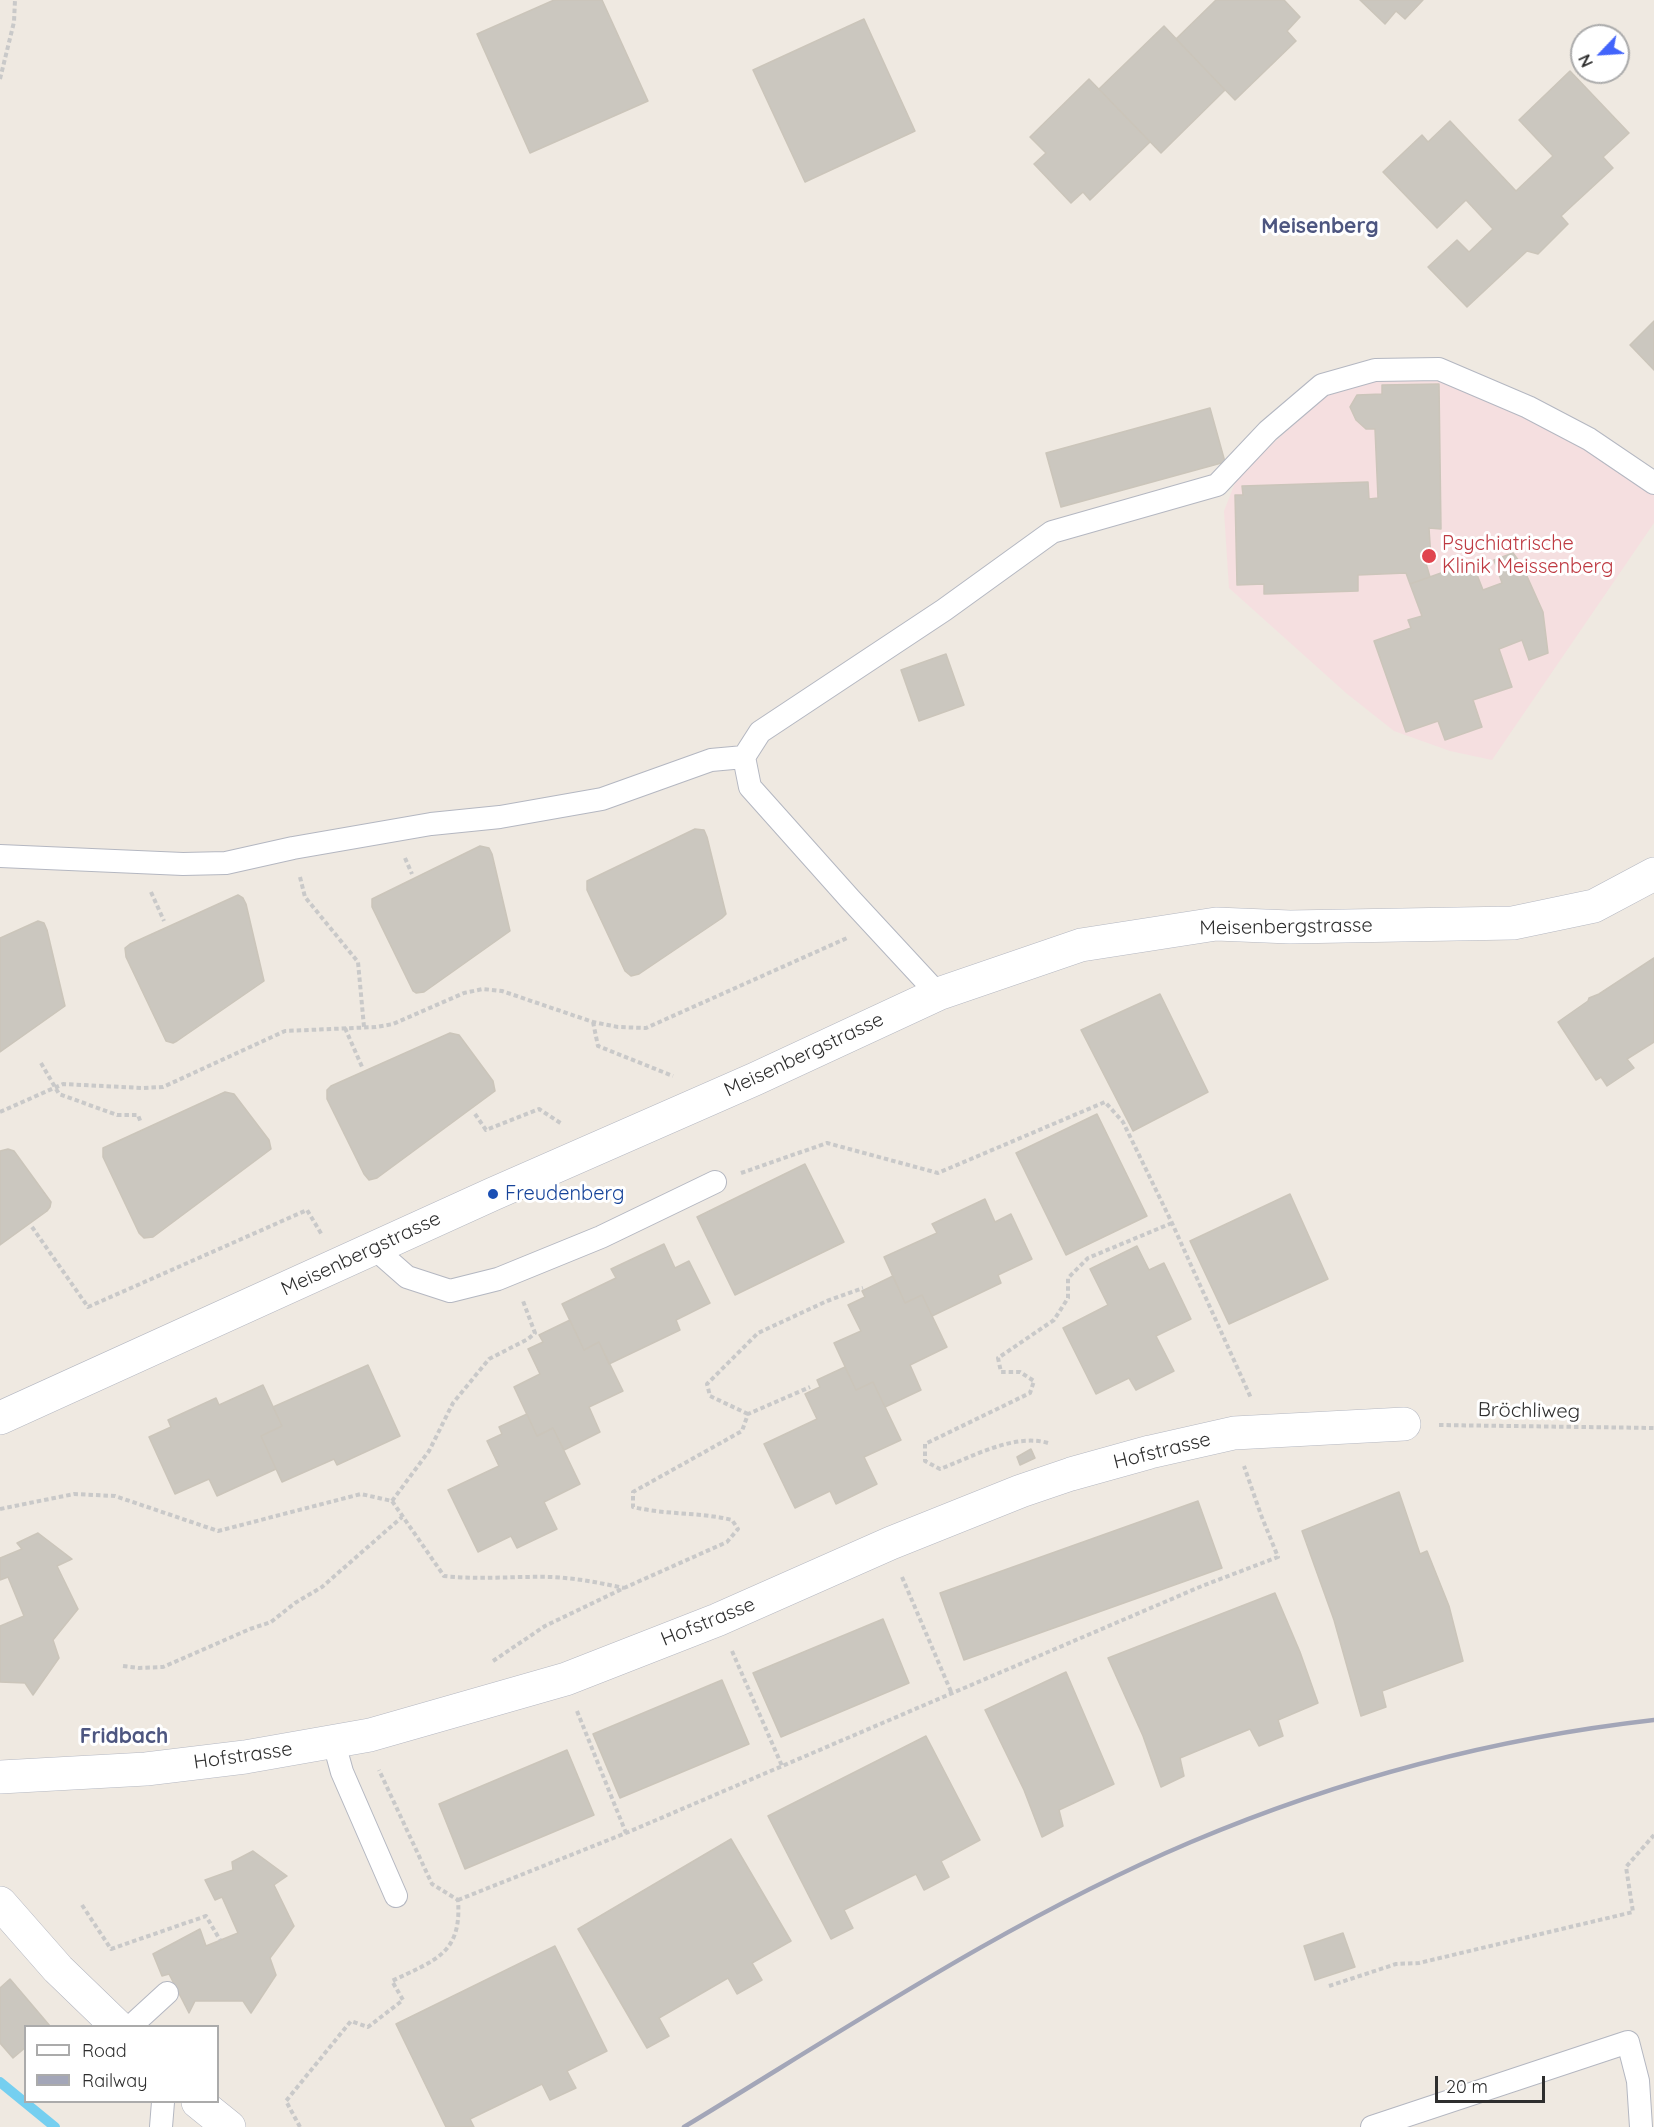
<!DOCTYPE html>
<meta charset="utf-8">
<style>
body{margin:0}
#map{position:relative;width:1654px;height:2127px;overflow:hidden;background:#efe9e1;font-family:Quicksand,sans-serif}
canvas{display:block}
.legend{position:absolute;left:24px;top:2025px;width:195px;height:78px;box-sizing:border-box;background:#fff;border:2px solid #ababab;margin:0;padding:8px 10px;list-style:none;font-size:18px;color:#2e2e2e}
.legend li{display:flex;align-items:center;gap:12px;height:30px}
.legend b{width:30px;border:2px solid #ababab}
.north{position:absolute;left:1570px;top:24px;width:60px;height:60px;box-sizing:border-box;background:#fff;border:2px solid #ababab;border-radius:50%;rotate:245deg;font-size:16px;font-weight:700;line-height:24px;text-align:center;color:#2e2e2e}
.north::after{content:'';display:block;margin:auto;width:21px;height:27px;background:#4264fb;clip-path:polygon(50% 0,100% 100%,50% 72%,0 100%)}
.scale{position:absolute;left:1435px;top:2076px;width:110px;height:27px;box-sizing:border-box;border:3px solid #2e2e2e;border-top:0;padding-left:8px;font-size:18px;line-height:21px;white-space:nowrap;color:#2e2e2e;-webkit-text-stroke:4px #fff;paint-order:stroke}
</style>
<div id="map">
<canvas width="1654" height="2127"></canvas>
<ul class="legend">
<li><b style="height:8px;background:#fff"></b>Road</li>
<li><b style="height:8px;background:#a3a6b8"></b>Railway</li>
</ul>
<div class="north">N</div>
<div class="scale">20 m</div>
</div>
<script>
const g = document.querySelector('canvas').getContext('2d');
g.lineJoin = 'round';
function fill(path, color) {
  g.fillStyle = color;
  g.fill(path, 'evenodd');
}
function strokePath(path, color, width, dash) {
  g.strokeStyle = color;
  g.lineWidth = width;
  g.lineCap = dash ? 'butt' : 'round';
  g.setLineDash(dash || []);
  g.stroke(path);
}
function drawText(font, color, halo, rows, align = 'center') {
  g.font = font + ' Quicksand,sans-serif';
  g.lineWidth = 6;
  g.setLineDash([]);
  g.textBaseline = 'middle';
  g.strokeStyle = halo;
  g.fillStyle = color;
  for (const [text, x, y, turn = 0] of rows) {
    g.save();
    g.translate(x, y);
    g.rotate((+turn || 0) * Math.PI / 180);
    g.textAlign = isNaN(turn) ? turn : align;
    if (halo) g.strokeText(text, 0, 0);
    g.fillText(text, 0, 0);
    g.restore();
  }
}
fill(new Path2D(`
 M1450 377 1556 430 1654 493V523L1492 760 1450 751 1394 731 1346 693 1229 588 1224 511 1238 475 1325 396 1360 380Z`), '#f5dfe0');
strokePath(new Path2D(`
 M0 2082 55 2127`), '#75cff0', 10);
const building = new Path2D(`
 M554 0H602L648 101 530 153 477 34Z
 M1216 0H1284L1300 17 1287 31 1296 41 1235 100 1176 39Z
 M1360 0H1423L1405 19 1396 11 1385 24Z
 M864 19 915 131 805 182 753 70Z
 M1164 26 1225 90 1161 153 1099 89Z
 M1570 71 1629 133 1603 157 1613 168 1561 216 1568 224 1538 254 1527 251 1467 307 1428 267 1457 240 1469 252 1493 229 1466 200 1437 228 1383 172 1422 135 1428 142 1450 121 1516 191 1553 156 1519 120Z
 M1089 79 1150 142 1090 200 1083 192 1071 203 1034 164 1046 153 1030 137Z
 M1654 321V370L1630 345Z
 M1439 384 1441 529 1429 528 1431 559 1425 560 1430 577 1410 584 1406 573 1358 575V591L1264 594V584L1237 585 1235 495H1243L1242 486 1368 482 1369 499 1378 498 1375 429H1366L1356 420 1350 407 1357 395 1382 394V385Z
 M1210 408 1225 462 1061 507 1046 453Z
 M1513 553 1522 565 1543 612 1548 653 1529 660 1522 640 1499 649 1512 687 1473 700 1482 727 1445 740 1438 721 1406 732 1374 641 1411 628 1408 620 1422 616 1410 584 1472 562 1483 590 1502 583 1494 560Z
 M946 654 964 705 919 721 901 670Z
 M695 829 704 830 707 837 726 914 722 918 639 974 631 976 625 971 587 890V881Z
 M480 846 489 848 492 854 510 931 424 992 416 993 413 991 372 907V899Z
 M238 895 243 898 246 904 264 981 177 1041 173 1043 166 1041 126 957 125 948 130 944Z
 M38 921 44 923 47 930 65 1006 0 1052V938Z
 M1654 958V1042L1627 1059 1634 1068 1607 1086 1601 1077 1596 1080 1558 1022 1588 1001 1589 998 1599 994Z
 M1160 994 1208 1092 1133 1131 1081 1030Z
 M450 1033 459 1035 493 1081 495 1091 377 1178 369 1180 364 1174 327 1099V1090L331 1086Z
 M225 1092 234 1094 269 1140 271 1149 153 1237 144 1238 139 1233 103 1157V1148Z
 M1097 1114 1147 1216 1066 1255 1016 1153Z
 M8 1149 14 1151 51 1202 50 1207 47 1211 0 1245V1151Z
 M805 1164 844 1242 735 1295 697 1217Z
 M1290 1194 1328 1279 1229 1324 1190 1241Z
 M985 1199 995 1222 1011 1214 1032 1259 998 1275 1001 1283 932 1316 922 1295 905 1303 884 1257 937 1233 932 1224Z
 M664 1244 675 1268 689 1261 710 1303 676 1320 680 1330 609 1364 599 1342 584 1350 562 1304 616 1278 611 1269Z
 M1137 1246 1149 1270 1164 1263 1191 1319 1156 1336 1174 1371 1136 1390 1129 1378 1096 1394 1063 1328 1108 1305 1090 1269Z
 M893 1276 905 1303 922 1295 947 1347 910 1365 921 1390 885 1407 873 1382 856 1390 834 1343 861 1331 848 1305 865 1297 862 1291Z
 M570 1320 584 1350 599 1342 623 1391 589 1407 600 1432 564 1450 553 1428 537 1436 514 1387 540 1374 528 1349 543 1342 539 1335Z
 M368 1365 400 1436 337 1465 334 1459 282 1482 261 1436 282 1426 273 1407Z
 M845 1367 856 1390 873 1382 901 1440 864 1457 877 1484 836 1504 830 1491 795 1508 764 1444 817 1419 805 1394 820 1387 817 1380Z
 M263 1385 282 1426 261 1436 276 1469 217 1496 209 1479 175 1494 149 1437 171 1427 168 1420 216 1398 219 1405Z
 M527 1414 537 1436 553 1428 580 1484 544 1502 557 1529 517 1548 511 1536 478 1552 448 1490 499 1466 487 1441 502 1434 499 1427Z
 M1031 1449 1035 1458 1020 1465 1017 1457Z
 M1399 1492 1420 1554 1427 1551 1449 1606 1463 1661 1382 1691 1386 1707 1361 1716 1334 1620 1302 1531Z
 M1198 1501 1222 1568 964 1660 940 1593Z
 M38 1533 72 1559 57 1566 78 1609 53 1640 59 1658 33 1695 25 1683 0 1682V1626L24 1616 8 1577 0 1580V1558L22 1549 17 1543Z
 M1275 1593 1300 1652 1318 1703 1278 1720 1283 1736 1259 1746 1250 1729 1180 1758 1184 1776 1161 1787 1143 1736 1108 1658Z
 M883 1619 909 1683 781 1737 753 1673Z
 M1066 1672 1114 1784 1059 1810 1063 1826 1042 1837 1024 1790 985 1710Z
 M722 1680 749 1744 620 1798 593 1734Z
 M926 1736 980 1840 941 1861 949 1877 924 1890 916 1874 844 1910 853 1928 831 1939 768 1816Z
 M567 1750 594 1815 465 1869 439 1804Z
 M731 1839 791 1941 752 1963 762 1980 737 1994 728 1978 659 2018 669 2036 647 2048 578 1929Z
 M253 1851 287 1876 274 1885 294 1926 270 1958 276 1975 251 2013 243 2001H195L189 2013 169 1974 162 1976 153 1954 200 1929 206 1946 238 1933 222 1897 215 1900 205 1880 233 1870 232 1862Z
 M1343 1933 1355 1967 1315 1980 1304 1946Z
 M555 1946 607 2051 567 2071 576 2088 550 2100 542 2084 470 2119 474 2127H446L396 2024Z
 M10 1979 50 2026H26V2047L13 2058 0 2043V1988Z`);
fill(building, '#cbc7bf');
strokePath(building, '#cbc5ba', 1.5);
const lane = new Path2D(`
 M0 856 183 864 226 863 293 848 431 824 500 817 602 799 711 760 744 757
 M938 994 850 899 750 787 744 757 760 732 944 610 1052 532 1217 485 1268 431 1322 385 1375 370 1439 369 1528 407 1589 439 1654 483
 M374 1248 407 1277 450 1291 498 1279 601 1237 715 1182
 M334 1743 342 1772 396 1896
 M131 2026 167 1993
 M161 2127 163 2102
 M1372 2127 1628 2042 1638 2081 1641 2127`);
const street = new Path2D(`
 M0 1418 493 1194 755 1079 938 994 1081 945 1216 924 1290 927 1513 923 1594 906 1654 874
 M0 1777 146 1769 245 1757 370 1735 566 1679 717 1620 891 1543 1021 1491 1071 1474 1150 1452 1234 1433 1404 1424
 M0 1903 58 1969 117 2026
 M198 2102 229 2127`);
strokePath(lane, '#b4b7c1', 24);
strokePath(street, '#b4b7c1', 34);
strokePath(new Path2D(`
 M0 79 14 22 15 0
 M405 858 412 874
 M300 877 305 897 358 962 364 1027
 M151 892 164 921
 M593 1022 598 1046 673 1076
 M345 1028 363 1069
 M41 1063 59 1094 117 1115H138L141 1123
 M0 1112 63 1084 143 1088 163 1087 285 1031 376 1027 393 1024 464 993 483 989 502 991 593 1022 618 1027 646 1028 847 938
 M475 1114 486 1130 539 1109 562 1124
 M741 1173 827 1143 938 1173 1105 1102 1123 1122 1172 1223 1251 1398
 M32 1227 88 1307 307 1210 322 1235
 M748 1414 710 1396 707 1384 758 1333 827 1301 863 1288
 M1439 1425 1654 1428
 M1048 1443C1014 1433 972 1457 940 1469L925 1461V1444L1030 1393 1034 1381 1020 1372H1001L998 1358 1054 1320 1068 1298V1278L1088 1258 1172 1223
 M392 1501 429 1451 453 1403 489 1359 528 1339 535 1333 523 1301
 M0 1509 74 1494 115 1496 218 1531 361 1494 392 1501 444 1576C480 1580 515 1576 551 1577 576 1578 600 1583 624 1588
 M902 1577 952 1694
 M732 1651 782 1766
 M493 1661 545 1626 624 1588 727 1542 738 1529 732 1520C700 1512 666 1515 633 1507V1492L742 1431 748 1414 810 1387
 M123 1666 139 1668 163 1667 250 1629 271 1622 295 1603 322 1587 402 1517
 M577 1711 626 1833
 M458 1900 626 1833 1202 1586 1278 1557 1261 1515 1244 1466
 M82 1905 111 1949 206 1916 220 1940
 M1329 1986 1396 1964 1419 1963 1633 1912 1626 1867 1654 1835
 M300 2127 286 2101 351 2021 368 2027 403 2000 392 1981C435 1960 462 1954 458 1900L432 1884 379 1770`), '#c9c9c9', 4, [4.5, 3]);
strokePath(lane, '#fff', 22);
strokePath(street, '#fff', 33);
strokePath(new Path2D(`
 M684 2127C849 2027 1012 1918 1191 1842 1338 1780 1495 1738 1654 1720`), '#a3a6b8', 4.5);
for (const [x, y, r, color] of [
 [1429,556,8,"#e0444e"],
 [493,1194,6,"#1a4fb4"]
]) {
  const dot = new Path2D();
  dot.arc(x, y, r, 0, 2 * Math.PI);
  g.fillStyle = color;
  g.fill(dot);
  strokePath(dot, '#fff', 2);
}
drawText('20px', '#be3a42', '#fff', [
 ["Psychiatrische",1442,544],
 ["Klinik Meissenberg",1442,567]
], 'left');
drawText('20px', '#2e2e2e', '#fff', [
 ["Meisenbergstrasse",1286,927,-1],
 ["Meisenbergstrasse",804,1055,-25],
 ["Meisenbergstrasse",361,1254,-25],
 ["Bröchliweg",1529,1411,1],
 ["Hofstrasse",1162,1451,-14],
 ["Hofstrasse",708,1622,-22],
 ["Hofstrasse",243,1756,-8]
]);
drawText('20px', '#164399', '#fff', [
 ["Freudenberg",505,1194]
], 'left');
drawText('bold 21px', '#4d5680', '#fff', [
 ["Meisenberg",1320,227],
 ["Fridbach",124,1737]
]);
</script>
